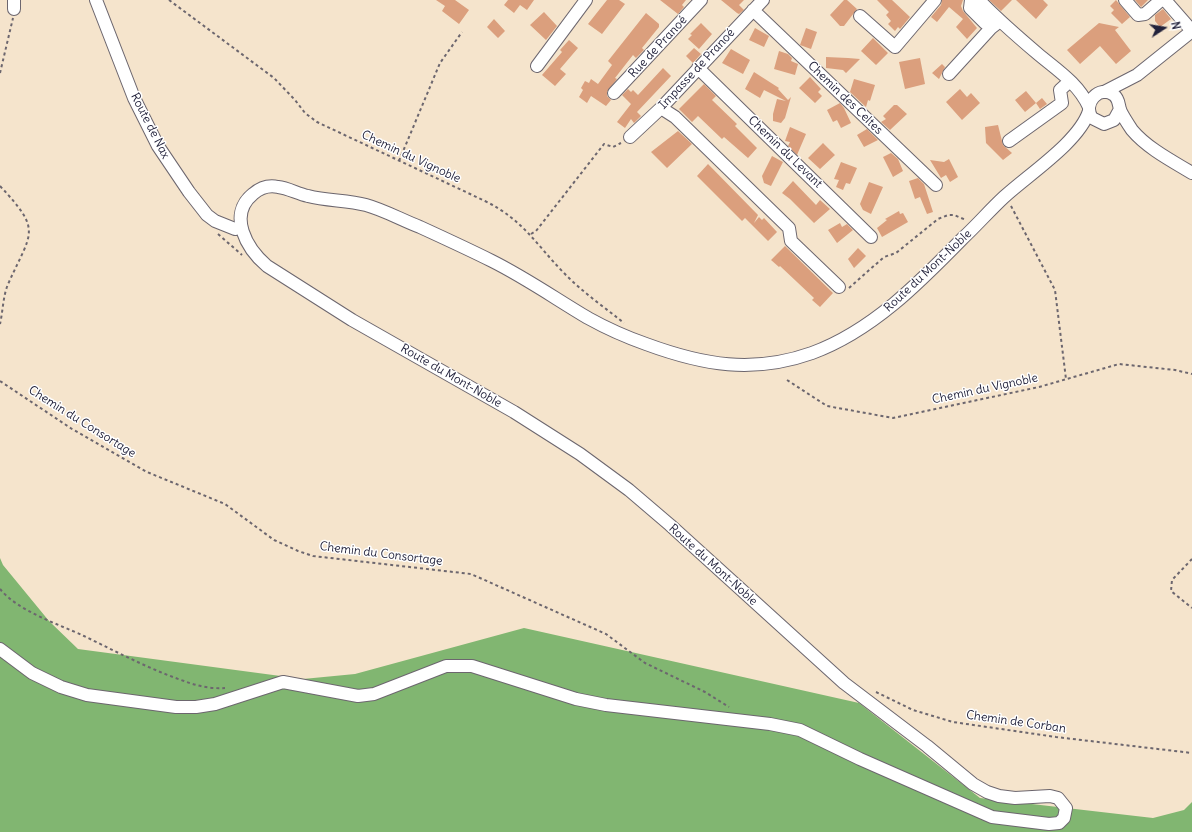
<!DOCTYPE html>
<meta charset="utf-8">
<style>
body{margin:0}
#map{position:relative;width:1192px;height:832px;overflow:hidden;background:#f5e4cc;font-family:Delius,sans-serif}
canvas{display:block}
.north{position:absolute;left:1144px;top:8px;width:40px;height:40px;-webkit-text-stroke:3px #fff;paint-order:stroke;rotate:78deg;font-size:11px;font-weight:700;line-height:16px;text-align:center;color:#22223b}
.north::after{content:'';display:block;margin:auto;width:14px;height:18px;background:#22223b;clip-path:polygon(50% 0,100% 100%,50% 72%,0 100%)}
</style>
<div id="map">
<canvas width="1192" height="832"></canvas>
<div class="north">N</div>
</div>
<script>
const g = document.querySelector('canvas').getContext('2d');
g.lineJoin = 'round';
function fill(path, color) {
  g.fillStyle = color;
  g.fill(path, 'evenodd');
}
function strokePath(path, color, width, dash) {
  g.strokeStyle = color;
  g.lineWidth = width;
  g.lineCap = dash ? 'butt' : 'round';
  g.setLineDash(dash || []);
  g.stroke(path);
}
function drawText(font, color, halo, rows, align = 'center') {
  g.font = font + ' Delius,sans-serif';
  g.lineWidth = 3;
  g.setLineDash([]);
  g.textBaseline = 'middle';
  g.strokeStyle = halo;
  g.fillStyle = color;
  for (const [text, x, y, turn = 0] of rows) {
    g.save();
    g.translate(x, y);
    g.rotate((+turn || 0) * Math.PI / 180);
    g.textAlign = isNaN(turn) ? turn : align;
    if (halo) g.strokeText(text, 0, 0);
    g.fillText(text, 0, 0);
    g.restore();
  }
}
fill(new Path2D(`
 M0 558 3 565 49 621 78 649 303 679 355 674 524 628 859 703 980 798 1153 818 1184 810 1192 802V832H0Z`), '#81b671');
fill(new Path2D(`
 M436 0H455L469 10 459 24 442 11 445 6Z
 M508 0H534L527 10 520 5 514 13 504 5Z
 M607 0H619L625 4 602 34 588 24Z
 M660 0H686L682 5 684 7 678 14Z
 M721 0H744L739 5 744 10 739 14 737 13Z
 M844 0H847L857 9 844 26H840L830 15Z
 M877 0H892L910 17 900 29 898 27 895 31 888 24 891 21 886 15 889 12Z
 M942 0H963L961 6 963 11 977 28 967 39 956 27 963 19 949 7 937 22 931 17 941 5Z
 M989 0H1012L1001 11Z
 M1016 0H1043L1048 5 1036 19Z
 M1116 0 1130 17 1122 24 1111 13 1114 10 1110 6Z
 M1135 0H1148L1141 7Z
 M1163 9 1171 19 1160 27 1155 21V15Z
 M544 12 557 26 546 40 530 25Z
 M646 13 659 24V27L642 48 644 50 636 58 633 55 615 78 617 79 607 92V96L611 100 606 106 591 96 587 103 579 97 583 90 581 88 585 81 589 83 591 79 598 84 612 65 608 61Z
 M494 19 505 31 498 38 487 27Z
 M701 23 712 34 699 49 688 39 692 35 690 34Z
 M1099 23 1119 27 1115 30 1131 51 1116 64 1100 46 1080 64 1067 50Z
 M755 28 769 36 764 47 749 40Z
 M806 28 817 32 811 49 800 45Z
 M873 38 888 53 876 65 861 51Z
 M569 40 578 48 560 69 566 74 555 86 542 75 562 52 560 50Z
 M694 48 701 54 693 63 686 56Z
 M731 49 750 60 743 74 722 63Z
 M779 51 788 54 792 58 791 61 798 64 795 75 774 69Z
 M826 57 848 58 860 59 846 73 843 70 826 68Z
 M920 58 925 84 905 89 899 62Z
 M942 64 945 67 939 79 932 73Z
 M663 68 671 76 637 112 641 116 634 123 631 119 625 128 617 122 631 104 622 95 628 89 631 92 633 90 638 95Z
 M754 72 779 88 778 89 788 100 791 97 785 118 781 123 773 121V114L777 99 786 101 764 90 760 98 745 89Z
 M810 77 821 89 818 92 822 96 815 103 799 88Z
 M854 79 875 85 870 101 868 100 866 107 850 92Z
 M704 84 716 96 712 100 737 124 735 126 757 148 748 158 724 137 722 139 698 116 692 122 679 109Z
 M960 89 967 97 971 93 980 103 962 120 946 102Z
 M1026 91 1036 103 1025 112 1015 100Z
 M1042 98 1047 104 1040 109 1036 103Z
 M840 103 844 108 851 123 841 128 837 120 833 122 827 110Z
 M894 105H897L907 114 890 130 881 122 886 119 883 116Z
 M998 125 1003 145 1012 153 1003 160 986 143 985 127Z
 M790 127 806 134 797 155 788 146 790 142 785 141Z
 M867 129 878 140 864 147 857 135Z
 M678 131 692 144 667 168 651 152Z
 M823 143 835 155 820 169 808 158Z
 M891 153 898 159 903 171 893 177 883 157Z
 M772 156 783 162 771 186 764 183 762 176Z
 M949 159 958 177 950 182 946 175 941 178 930 160 944 162Z
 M841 162 857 168 850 184 846 183 843 190 836 187 839 180 834 179Z
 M708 164 758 215 754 223 759 217 762 220 764 218 777 232 768 241 745 218 742 221 697 176Z
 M918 178 924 184 933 212 927 214 920 197 915 199 909 181Z
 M793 181 816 205 820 200 830 209 814 223 790 199 782 193Z
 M869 182 883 187 871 214 863 210 860 204Z
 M899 211 900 214 903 213 908 222 882 237 877 228 887 220 885 219Z
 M840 223 842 227 847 224 853 230 837 243 828 230Z
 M785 246 833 293 820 307 812 300 814 298 780 266 779 267 771 260Z
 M858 248 866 256 854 268 848 259Z`), '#db9f7d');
const minor = new Path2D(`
 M96 0 134 98 158 146 189 192 207 215 215 221 235 229
 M971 0 970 8 985 23 996 17
 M979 0C997 19 1018 37 1038 54 1057 70 1078 83 1089 107
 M1125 0 1138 15 1145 14 1161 0
 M1165 0 1192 31
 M14 9V0
 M753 10 936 185
 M860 16 895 47 935 0
 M537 66 586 0
 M698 68 871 237
 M949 74 991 28 1000 21
 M1104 92 1137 75 1192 31
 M614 93 701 0
 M661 108 675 117 789 228 791 241 839 287
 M1120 109 1114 120 1104 124 1092 118C1082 104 1099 84 1114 95 1120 100 1118 106 1121 112 1124 118 1128 124 1132 130 1147 148 1172 161 1192 173
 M630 137 661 108 763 0
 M1009 141 1062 103 1060 90 1070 81
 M0 649 32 673 61 687 87 695 176 707H196L215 704 283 682 358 696 374 694 446 666H472L576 699 606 705 770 724 800 730 860 759 992 817 1049 824 1059 823 1064 818 1066 808 1058 798 1050 796 1015 798 999 796 987 792 973 784 927 746 844 683 670 525 629 490 580 454 514 412 352 320 267 266C247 249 227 215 253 194 260 188 269 185 278 187 288 188 298 194 308 196 327 201 347 200 366 205 384 210 402 220 420 227 444 238 468 249 492 261 526 278 556 299 588 318 606 328 626 337 646 344 703 365 753 374 812 353 872 331 919 283 963 238 977 225 990 210 1004 197 1029 174 1079 142 1089 111`);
strokePath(minor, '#6c666e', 14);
strokePath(new Path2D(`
 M169 0 274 78 295 100 305 113 317 122 485 201C523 220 535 243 563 272 581 291 604 307 624 323
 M0 73 13 18
 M399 161 440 63 462 32
 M0 186C42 231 32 231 9 282 3 294 3 311 0 324
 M1011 206 1055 290 1066 379
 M218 234 242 255
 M531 234 536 231 604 144 613 147 621 143
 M849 288 884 257 896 253 938 219 948 215H954L966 220
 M787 380 827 406 893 418 1039 387 1119 364 1175 370 1192 374
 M0 381 72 429 147 472 225 504 274 540 298 551 313 556 471 574 606 634 645 663 705 692 729 707
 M1192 559 1172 580 1171 591 1192 608
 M0 589C18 611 58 624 84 636 117 652 149 669 184 681 197 686 211 689 225 688
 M876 692 913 710 953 722 1056 737 1192 753`), '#6c666e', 2, [3, 3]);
strokePath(minor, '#fff', 12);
drawText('12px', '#22223b', '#fff', [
 ["Rue de Pranoé",658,47,-47],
 ["Impasse de Pranoé",697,69,-47],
 ["Chemin des Celtes",845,98,44],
 ["Route de Nax",150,126,63],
 ["Chemin du Levant",785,152,44],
 ["Chemin du Vignoble",411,157,25],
 ["Route du Mont-Noble",928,271,-43],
 ["Route du Mont-Noble",451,376,30],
 ["Chemin du Vignoble",985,389,-12],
 ["Chemin du Consortage",82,422,32],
 ["Chemin du Consortage",381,554,7],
 ["Route du Mont-Noble",713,565,42],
 ["Chemin de Corban",1016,722,8]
]);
</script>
